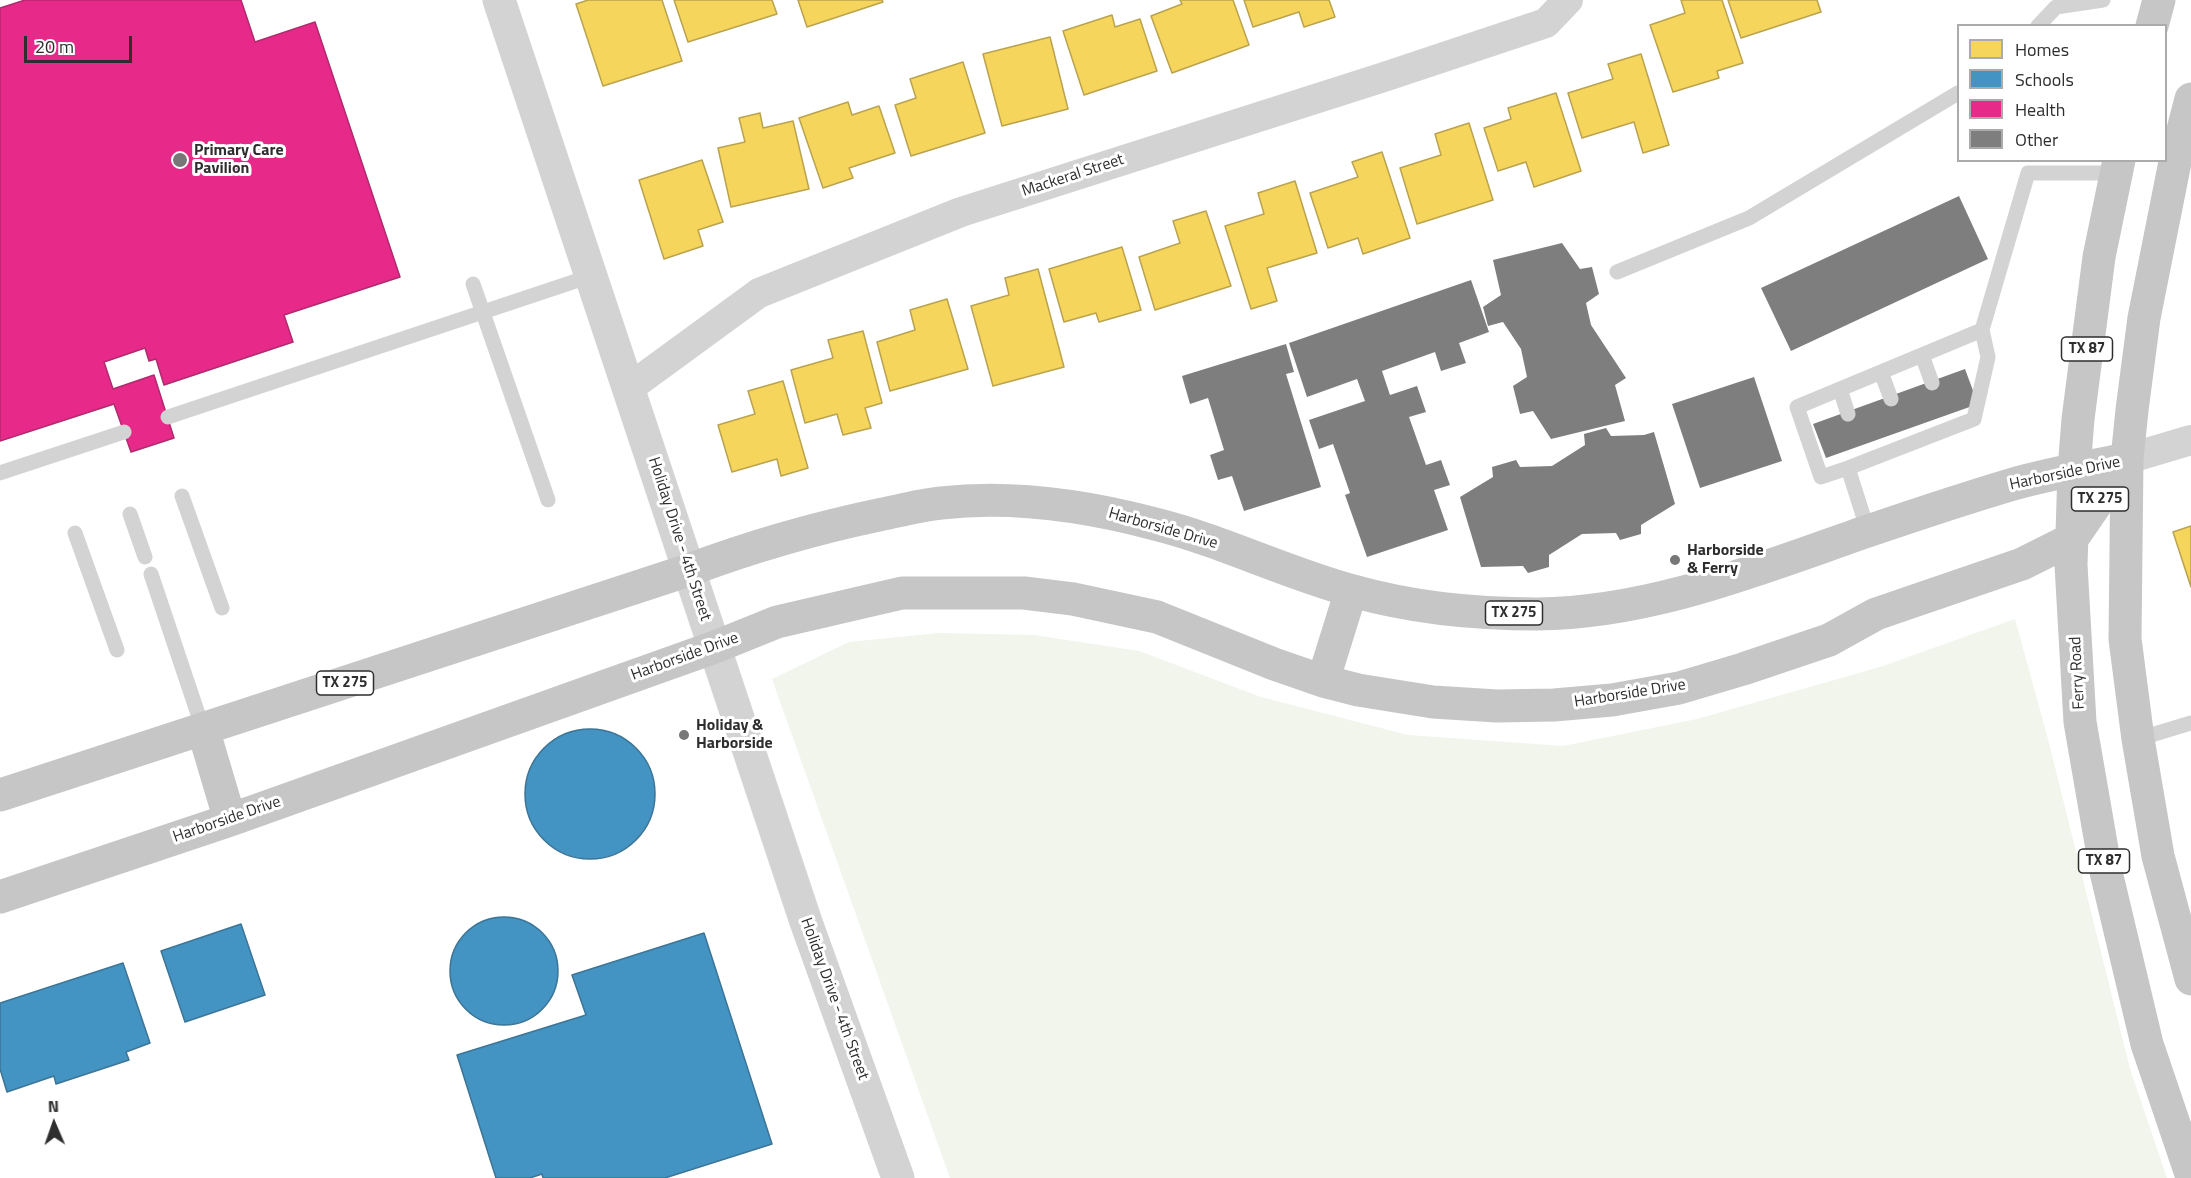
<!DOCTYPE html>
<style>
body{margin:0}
#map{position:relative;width:2191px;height:1178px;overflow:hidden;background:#fff;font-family:"Titillium Web",sans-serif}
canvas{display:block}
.legend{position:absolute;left:1957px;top:24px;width:210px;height:138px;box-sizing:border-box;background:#fff;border:2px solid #ababab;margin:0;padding:8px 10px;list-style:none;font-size:18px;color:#2e2e2e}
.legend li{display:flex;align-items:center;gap:12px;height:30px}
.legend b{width:30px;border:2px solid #ababab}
.north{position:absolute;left:24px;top:1094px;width:60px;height:60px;-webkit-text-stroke:4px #fff;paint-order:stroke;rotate:358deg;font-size:16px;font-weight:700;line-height:24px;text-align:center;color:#2e2e2e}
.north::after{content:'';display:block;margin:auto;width:21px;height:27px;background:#2e2e2e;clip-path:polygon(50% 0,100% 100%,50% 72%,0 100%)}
.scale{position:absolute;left:24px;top:36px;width:108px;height:27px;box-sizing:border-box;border:3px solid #2e2e2e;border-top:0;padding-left:8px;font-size:18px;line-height:21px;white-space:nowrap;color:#2e2e2e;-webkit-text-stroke:4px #fff;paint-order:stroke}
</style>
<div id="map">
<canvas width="2191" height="1178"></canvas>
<ul class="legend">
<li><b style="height:16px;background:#f6d55c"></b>Homes</li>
<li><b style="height:16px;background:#4393c3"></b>Schools</li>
<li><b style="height:16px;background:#e7298a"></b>Health</li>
<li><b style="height:16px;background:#7e7e7e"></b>Other</li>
</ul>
<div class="north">N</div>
<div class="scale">20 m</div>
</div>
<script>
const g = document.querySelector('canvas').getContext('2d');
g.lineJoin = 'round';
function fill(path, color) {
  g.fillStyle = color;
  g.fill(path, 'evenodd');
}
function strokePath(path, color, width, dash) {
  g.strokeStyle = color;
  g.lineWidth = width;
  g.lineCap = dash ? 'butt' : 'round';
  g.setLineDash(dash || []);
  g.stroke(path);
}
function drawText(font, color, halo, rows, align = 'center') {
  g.font = font + ' "Titillium Web",sans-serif';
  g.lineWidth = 6;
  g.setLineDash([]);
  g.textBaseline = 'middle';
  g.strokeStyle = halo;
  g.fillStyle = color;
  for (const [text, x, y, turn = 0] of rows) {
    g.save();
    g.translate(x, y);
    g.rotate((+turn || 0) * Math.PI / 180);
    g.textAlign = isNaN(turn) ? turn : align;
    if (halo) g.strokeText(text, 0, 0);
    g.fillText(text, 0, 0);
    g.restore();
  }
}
fill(new Path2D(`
 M2015 619 2049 743 2130 1069 2167 1178H950L772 679 849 642 939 633 1034 635 1139 651 1261 697 1408 735 1563 746 1697 719 1880 667Z`), '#f1f5eb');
const homes = new Path2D(`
 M588 0H662L682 61 603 86 576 4Z
 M674 0H772L777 14 688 42Z
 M798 0H882L883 2 807 27Z
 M1180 0H1233L1249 45 1172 73 1151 16 1182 4Z
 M1244 0H1329L1335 17 1304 27 1299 12 1253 27Z
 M1681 0H1722L1743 63 1717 71 1719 78 1673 92 1650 25 1685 13Z
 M1728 0H1817L1821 12 1741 38Z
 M1112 15 1115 27 1140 19 1157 71 1084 95 1063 31Z
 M1050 37 1068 109 1002 126 983 54Z
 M1641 54 1669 145 1643 153 1634 122 1582 138 1568 93 1613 79 1608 64Z
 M963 62 985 133 911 156 895 105 916 98 910 79Z
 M1556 93 1581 171 1534 187 1526 162 1498 171 1484 128 1511 119 1508 108Z
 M848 102 852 115 879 106 895 153 849 168 853 178 823 188 799 118Z
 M760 113 763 128 793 121 809 189 731 207 718 148 745 142 739 118Z
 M1469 123 1493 200 1417 224 1400 168 1441 155 1435 134Z
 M1382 152 1410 238 1363 254 1358 238 1328 248 1310 193 1358 177 1352 162Z
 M702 160 723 222 698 230 703 246 664 259 639 180Z
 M1295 181 1317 253 1267 268 1277 301 1251 309 1225 226 1264 214 1258 193Z
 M1206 211 1231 286 1155 310 1139 257 1180 243 1173 221Z
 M1122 247 1141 310 1099 322 1096 313 1064 322 1049 269Z
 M1038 269 1064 367 993 386 971 306 1009 295 1005 278Z
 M947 299 968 369 890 391 877 342 915 330 910 310Z
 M863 331 882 403 865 408 871 428 843 435 837 414 805 423 791 370 833 358 828 340Z
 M783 381 808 468 781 476 777 459 732 472 718 425 755 414 748 391Z
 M2191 526V587L2173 532Z`);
fill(homes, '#f6d55c');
strokePath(homes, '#baa34e', 1.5);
const schools = new Path2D(`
 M525 794a65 65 0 1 1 130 0a65 65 0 1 1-130 0Z
 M450 971a54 54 0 1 1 108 0a54 54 0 1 1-108 0Z
 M241 924 265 995 185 1022 161 951Z
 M704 933 772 1144 665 1178H543L542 1174 530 1178H496L457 1055 586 1015 572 975Z
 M123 963 150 1043 126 1052 129 1060 56 1084 54 1076 7 1092 0 1069V1003Z`);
fill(schools, '#4393c3');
strokePath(schools, '#3d7596', 1.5);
const health = new Path2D(`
 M25 0H241L255 42 315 22 400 277 284 315 293 342 164 385 156 359 149 361 145 348 104 362 113 389 154 375 174 438 131 452 114 404 0 441V8Z`);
fill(health, '#e7298a');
strokePath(health, '#b02a6e', 1.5);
fill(new Path2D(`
 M1959 196 1988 259 1791 351 1761 288Z
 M1562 243 1580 269 1592 267 1599 294 1586 303 1591 325 1626 378 1615 385 1625 421 1551 439 1533 411 1520 414 1513 386 1527 377 1521 349 1503 322 1488 326 1483 307 1501 295 1493 260Z
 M1471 280 1489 332 1459 343 1466 363 1441 371 1435 352 1382 371 1390 395 1417 386 1426 412 1409 417 1426 465 1441 460 1450 485 1434 490 1448 530 1367 557 1345 495 1350 493 1333 444 1319 449 1309 420 1365 401 1357 379 1307 397 1289 343Z
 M1286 344 1294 372 1286 374 1321 487 1244 511 1232 476 1218 480 1210 455 1224 450 1208 398 1190 404 1182 376Z
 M1965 369 1978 404 1826 458 1813 424Z
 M1754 377 1782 461 1700 488 1672 404Z
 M1606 428 1611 436 1644 435 1654 432 1675 504 1641 525V534L1620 540 1616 533 1582 534 1549 555V567L1528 573 1523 566 1481 567 1460 497 1493 477 1492 467 1516 460 1520 467 1552 466 1585 445 1584 434Z`), '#7e7e7e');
strokePath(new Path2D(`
 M2038 26 2056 7 2103 0
 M1617 272 1749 218 1958 93
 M473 284 548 500
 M1922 355 1932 383
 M1881 372 1891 399
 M1840 389 1848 414
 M168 417 591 276
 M1848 468 1974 419 1988 357 1982 330
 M0 473 124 432
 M182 496 222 608
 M130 514 145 557
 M1868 531 1848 468 1821 477 1797 407 1982 330 2028 173H2116
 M75 533 117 650
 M151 574 203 729
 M2138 739 2191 723`), '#d3d3d3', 15);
strokePath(new Path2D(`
 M629 388 759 293 961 212 1384 77 1546 23 1568 0
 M2127 459 2191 440`), '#d3d3d3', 30);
strokePath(new Path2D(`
 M499 0 806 922 898 1178`), '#d3d3d3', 33);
strokePath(new Path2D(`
 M2152 26 2159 0
 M2191 99 2176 157 2144 318 2132 410 2127 459 2125 639 2138 739 2158 856 2191 979
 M2119 160 2099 257 2078 419 2074 470 2071 565 2080 722 2106 872 2147 1044 2191 1174
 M1323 681 1351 591
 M203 729 230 820
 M0 795 689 570C753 546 816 528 883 514 902 510 922 505 941 503 1011 495 1087 506 1155 524 1223 541 1286 573 1353 591 1413 608 1475 614 1537 614 1652 613 1761 568 1868 531 1915 515 1963 499 2010 485 2048 474 2088 467 2127 459
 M0 897 230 820 715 647 777 622 902 593H1024L1073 599 1157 617 1274 664 1323 681 1358 690 1433 702 1497 706 1554 705 1612 700 1679 688 1743 669 1829 640 1876 614 2022 564 2072 539 2127 459`), '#c6c6c6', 33);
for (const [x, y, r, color] of [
 [180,160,8,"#777"],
 [1675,560,6,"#777"],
 [684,735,6,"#777"]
]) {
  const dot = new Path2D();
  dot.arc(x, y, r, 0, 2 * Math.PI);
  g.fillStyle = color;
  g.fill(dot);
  strokePath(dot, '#fff', 2);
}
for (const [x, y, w] of [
 [2087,349,51],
 [2100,499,57],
 [1514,613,57],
 [345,683,57],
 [2104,861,51]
]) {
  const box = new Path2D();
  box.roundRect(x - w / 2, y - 12, w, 24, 4.5);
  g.fillStyle = '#fff';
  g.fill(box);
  strokePath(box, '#2e2e2e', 1.5);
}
drawText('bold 15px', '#2e2e2e', null, [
 ["TX 87",2087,349],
 ["TX 275",2100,499],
 ["TX 275",1514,613],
 ["TX 275",345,683],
 ["TX 87",2104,861]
]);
drawText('bold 16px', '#2e2e2e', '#fff', [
 ["Primary Care",194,151],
 ["Pavilion",194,169],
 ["Harborside",1687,551],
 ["& Ferry",1687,569],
 ["Holiday &",696,726],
 ["Harborside",696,744]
], 'left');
drawText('16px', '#2e2e2e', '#fff', [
 ["Mackeral Street",1073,176,-18],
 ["Harborside Drive",2065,474,-12],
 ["Harborside Drive",1163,529,16],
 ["Holiday Drive - 4th Street",679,539,72],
 ["Harborside Drive",685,657,-20],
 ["Ferry Road",2078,673,-93],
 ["Harborside Drive",1630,694,-9],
 ["Harborside Drive",227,820,-19],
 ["Holiday Drive - 4th Street",834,999,70]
]);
</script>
